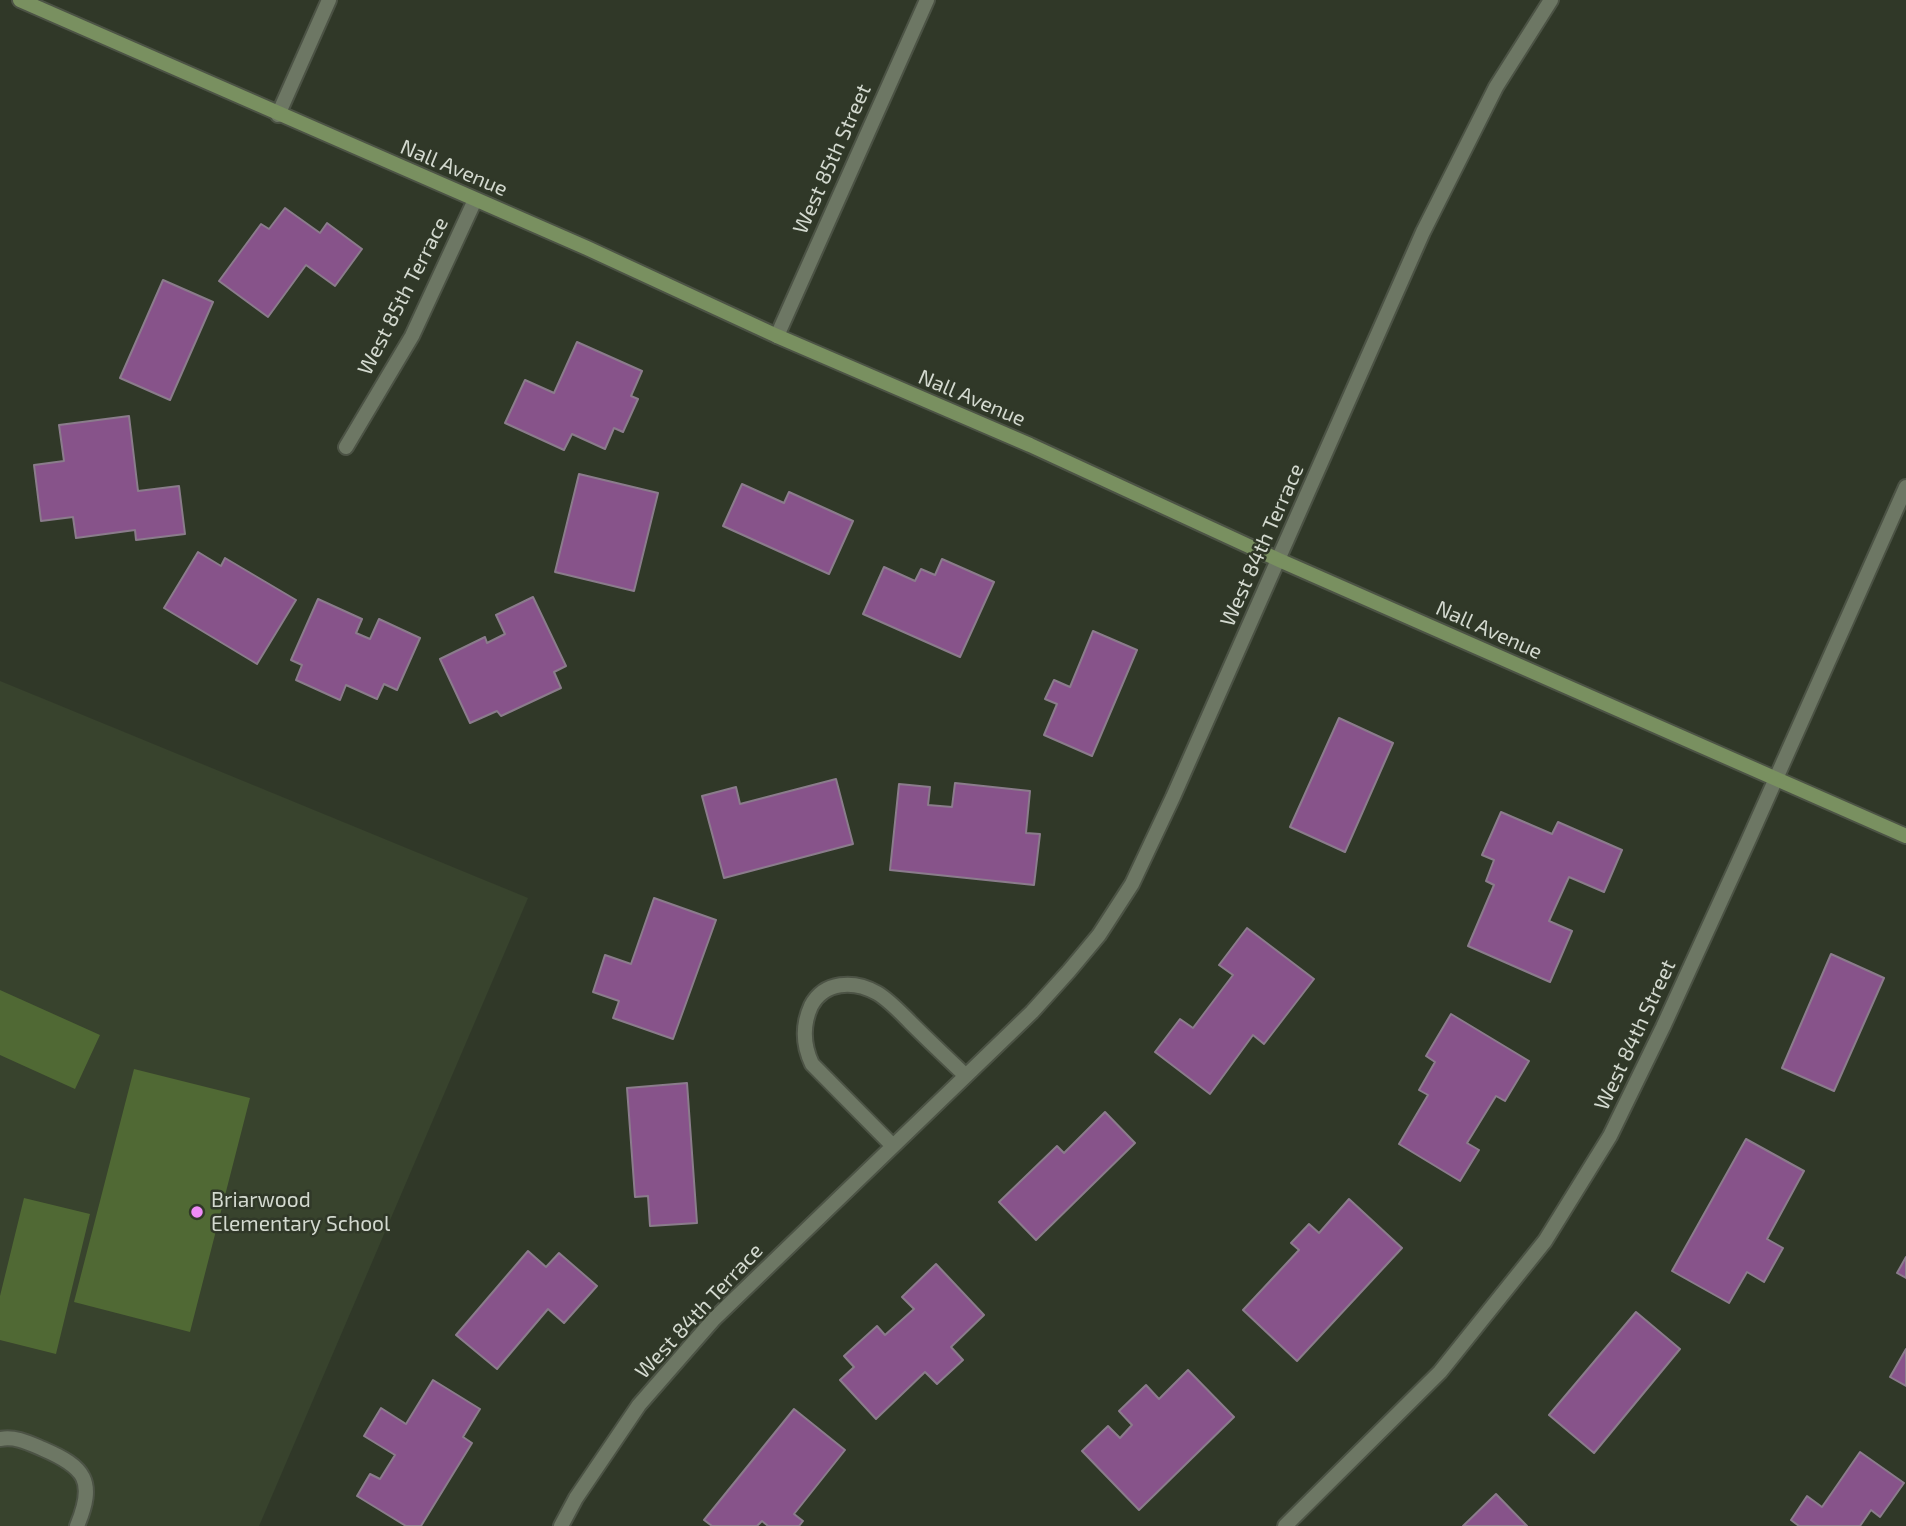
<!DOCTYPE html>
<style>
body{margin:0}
canvas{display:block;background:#303828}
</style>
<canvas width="1906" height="1526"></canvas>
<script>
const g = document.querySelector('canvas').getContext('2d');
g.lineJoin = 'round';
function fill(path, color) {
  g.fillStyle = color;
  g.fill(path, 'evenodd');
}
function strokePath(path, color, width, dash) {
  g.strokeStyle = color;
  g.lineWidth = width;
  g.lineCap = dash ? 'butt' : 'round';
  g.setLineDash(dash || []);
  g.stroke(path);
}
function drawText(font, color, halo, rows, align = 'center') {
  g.font = font + ' "Exo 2",sans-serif';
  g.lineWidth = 5;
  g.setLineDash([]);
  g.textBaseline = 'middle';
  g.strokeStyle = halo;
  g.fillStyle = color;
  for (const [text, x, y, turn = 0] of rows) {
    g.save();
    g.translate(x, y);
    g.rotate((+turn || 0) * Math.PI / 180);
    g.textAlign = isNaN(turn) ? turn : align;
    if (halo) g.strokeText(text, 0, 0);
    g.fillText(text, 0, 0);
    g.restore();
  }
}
fill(new Path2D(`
 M0 681 528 898 259 1526H0Z`), '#38432d');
fill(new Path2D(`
 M0 990 100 1035 75 1089 0 1055Z
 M134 1069 250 1098 190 1332 74 1302Z
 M24 1198 90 1214 56 1354 0 1340V1296Z`), '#506934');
const building = new Path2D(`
 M285 208 320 233 327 223 362 249 335 286 306 265 268 317 219 281 261 224 269 229Z
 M163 280 213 302 170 400 120 378Z
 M577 342 642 371 631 396 638 399 623 432 614 428 605 449 572 434 564 450 505 423 525 380 554 393Z
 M129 416 138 491 179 486 185 534 136 540 135 530 76 538 73 517 41 521 34 465 64 461 59 425Z
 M579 474 658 493 634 591 555 572Z
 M742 484 784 503 789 492 853 521 829 574 723 526Z
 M198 552 221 566 225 558 296 600 257 664 164 608Z
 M942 559 994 582 960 657 863 614 884 567 915 581 921 569 935 575Z
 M533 597 566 666 554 672 561 688 501 716 497 711 470 723 440 659 485 637 487 643 505 634 496 615Z
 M318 599 362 619 356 633 370 639 379 619 420 638 397 690 384 684 377 699 346 685 340 700 296 680 302 665 291 660Z
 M1093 631 1137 650 1092 756 1044 735 1057 704 1045 699 1054 680 1070 687Z
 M1339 718 1393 743 1345 852 1290 827Z
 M836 779 853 844 724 878 702 796 736 787 740 804Z
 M955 783 1030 791 1026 833 1040 834 1034 885 890 870 899 784 930 787 928 805 952 807Z
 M1501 812 1552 834 1558 822 1622 850 1604 892 1569 877 1549 921 1572 931 1550 982 1468 946 1494 885 1486 881 1494 860 1482 855Z
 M654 898 716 920 673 1039 613 1018 619 1001 593 992 605 955 631 964Z
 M1247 928 1314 979 1264 1044 1253 1035 1210 1094 1155 1052 1180 1019 1193 1028 1233 975 1219 965Z
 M1831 954 1884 978 1834 1091 1782 1068Z
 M1451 1014 1529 1061 1505 1101 1496 1096 1467 1143 1479 1150 1460 1181 1399 1144 1428 1095 1419 1090 1435 1062 1426 1056Z
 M687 1083 697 1223 650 1226 648 1196 635 1197 627 1088Z
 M1105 1112 1135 1143 1036 1240 999 1202 1057 1146 1064 1153Z
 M1746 1139 1804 1171 1767 1239 1783 1248 1764 1282 1747 1272 1729 1303 1672 1271Z
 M1349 1199 1402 1248 1297 1361 1243 1310 1299 1250 1291 1243 1309 1224 1319 1233Z
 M528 1251 546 1267 559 1253 597 1286 564 1323 548 1309 497 1369 456 1335Z
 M1906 1257V1278L1897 1273Z
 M936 1264 984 1315 951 1347 963 1360 937 1384 925 1372 876 1419 840 1380 854 1367 844 1356 877 1326 885 1335 914 1309 902 1297Z
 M1636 1312 1680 1349 1594 1453 1549 1415Z
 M1906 1349V1386L1890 1377Z
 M1188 1370 1234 1417 1139 1510 1082 1451 1108 1426 1120 1438 1132 1425 1119 1411 1146 1385 1159 1399Z
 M433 1380 480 1409 463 1437 472 1443 421 1526H406L357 1496 370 1474 380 1479 395 1455 364 1436 381 1408 406 1424Z
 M794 1409 845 1450 794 1514 803 1521 799 1526H768L762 1521 757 1526H712L704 1520Z
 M1860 1452 1904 1483 1880 1517 1871 1510 1860 1526H1799L1791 1520 1807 1496 1822 1507Z
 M1496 1494 1527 1526H1463Z`);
fill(building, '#87538a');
strokePath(building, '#8b7c8c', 2);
const service = new Path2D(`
 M0 1439C16 1436 29 1443 43 1449 85 1467 96 1481 77 1526`);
const minor = new Path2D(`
 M278 115 329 0
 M777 336 927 0
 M346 447 412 336 475 200
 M892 1145 812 1064C803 1045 802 1026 811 1006 824 981 854 980 877 993 889 1000 900 1012 910 1022 928 1040 946 1057 965 1075
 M561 1526 576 1498 639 1405 714 1319 1032 1012 1069 971 1099 935 1132 884 1173 797 1423 232 1496 87 1551 0
 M1285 1526 1440 1372 1545 1241 1610 1136 1663 1027 1749 839 1906 487`);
const secondary = new Path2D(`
 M20 0 587 248 777 336 1030 445 1279 560 1906 836`);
strokePath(service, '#4c5345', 18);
strokePath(minor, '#4c5345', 18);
strokePath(secondary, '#4c5345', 18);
strokePath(service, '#6d7764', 14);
strokePath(minor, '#6d7764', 14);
strokePath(secondary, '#799060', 14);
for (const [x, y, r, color] of [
 [197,1212,7,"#ef8bf7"]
]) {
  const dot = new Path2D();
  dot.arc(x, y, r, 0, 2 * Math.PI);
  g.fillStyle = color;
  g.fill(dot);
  strokePath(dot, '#303828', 2.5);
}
drawText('21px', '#d3d9cf', '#303828', [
 ["West 85th Street",832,159,-66],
 ["Nall Avenue",454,168,23],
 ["West 85th Terrace",403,296,-63],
 ["Nall Avenue",972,398,23],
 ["West 84th Terrace",1262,545,-66],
 ["Nall Avenue",1489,630,24],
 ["West 84th Street",1635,1035,-65],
 ["West 84th Terrace",699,1311,-47]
]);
drawText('21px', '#d3d9cf', '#303828', [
 ["Briarwood",211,1200],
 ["Elementary School",211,1224]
], 'left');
</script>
